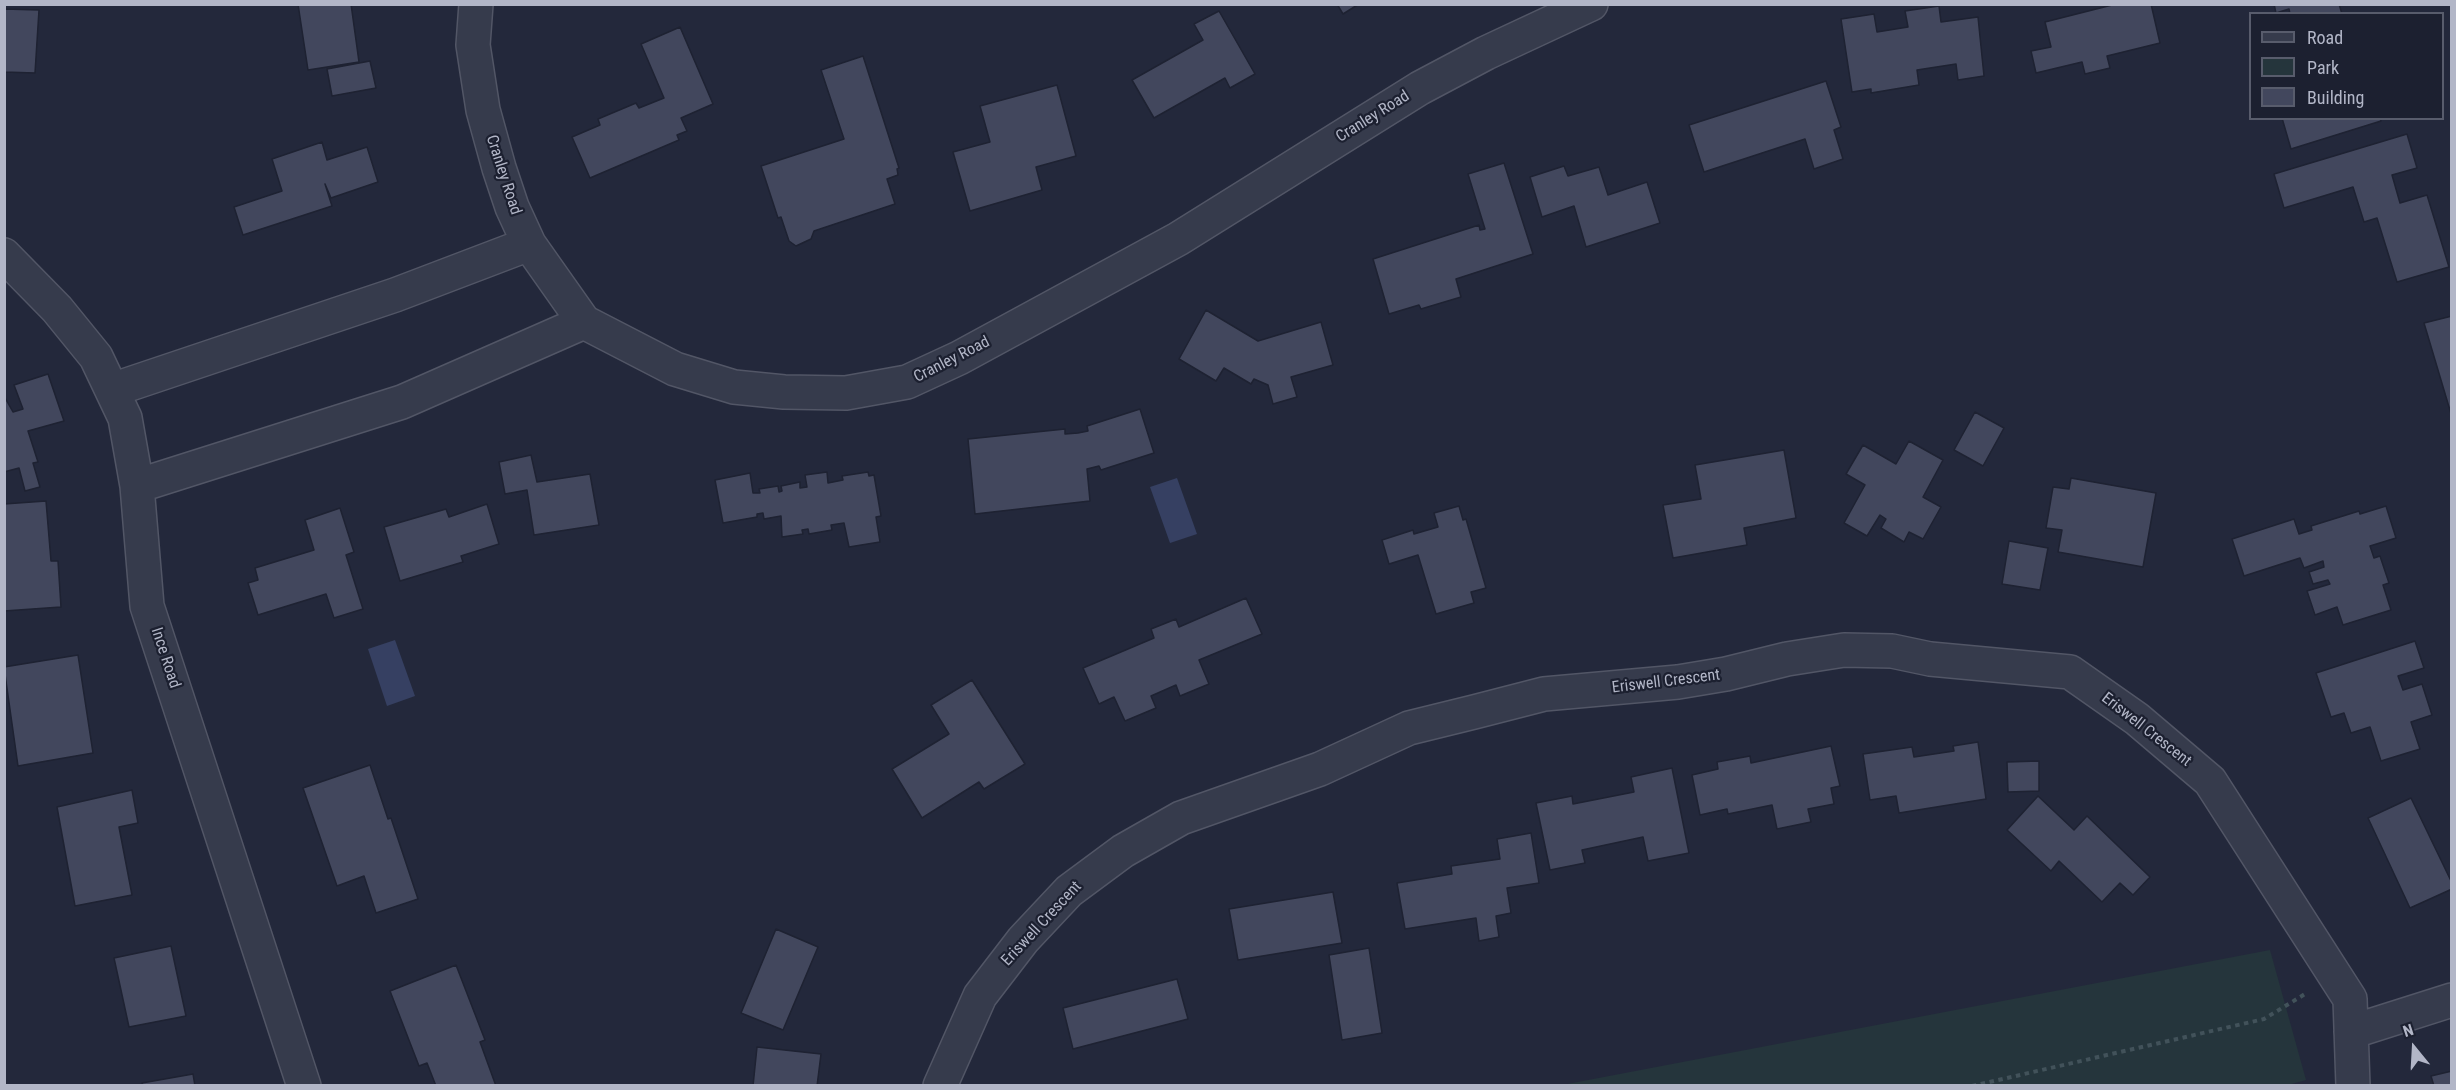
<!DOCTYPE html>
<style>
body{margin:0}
#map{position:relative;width:2456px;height:1090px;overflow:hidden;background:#23283b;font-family:"Roboto Condensed",sans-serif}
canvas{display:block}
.frame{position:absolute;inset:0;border:6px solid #b2b6c7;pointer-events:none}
.legend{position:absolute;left:2249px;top:12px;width:195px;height:108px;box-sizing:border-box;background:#1c2030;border:2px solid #585c6c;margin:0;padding:8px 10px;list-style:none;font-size:18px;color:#b2b6c7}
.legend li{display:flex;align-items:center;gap:12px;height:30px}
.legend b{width:30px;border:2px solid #585c6c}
.north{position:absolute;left:2384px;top:1018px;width:60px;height:60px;-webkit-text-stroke:4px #1c2030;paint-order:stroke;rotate:342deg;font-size:16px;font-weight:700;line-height:24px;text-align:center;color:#b2b6c7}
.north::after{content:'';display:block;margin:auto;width:21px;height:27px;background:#b2b6c7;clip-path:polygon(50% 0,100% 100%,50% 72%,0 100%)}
</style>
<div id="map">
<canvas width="2456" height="1090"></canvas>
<div class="frame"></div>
<ul class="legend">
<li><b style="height:8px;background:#363b4c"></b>Road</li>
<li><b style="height:16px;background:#25353c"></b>Park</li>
<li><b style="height:16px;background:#42475d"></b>Building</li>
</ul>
<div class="north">N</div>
</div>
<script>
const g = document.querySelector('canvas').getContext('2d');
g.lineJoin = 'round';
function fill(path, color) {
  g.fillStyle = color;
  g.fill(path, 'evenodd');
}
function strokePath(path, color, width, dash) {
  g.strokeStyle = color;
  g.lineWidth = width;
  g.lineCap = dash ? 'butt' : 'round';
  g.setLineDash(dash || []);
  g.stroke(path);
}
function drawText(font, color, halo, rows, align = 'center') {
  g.font = font + ' "Roboto Condensed",sans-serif';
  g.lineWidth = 4.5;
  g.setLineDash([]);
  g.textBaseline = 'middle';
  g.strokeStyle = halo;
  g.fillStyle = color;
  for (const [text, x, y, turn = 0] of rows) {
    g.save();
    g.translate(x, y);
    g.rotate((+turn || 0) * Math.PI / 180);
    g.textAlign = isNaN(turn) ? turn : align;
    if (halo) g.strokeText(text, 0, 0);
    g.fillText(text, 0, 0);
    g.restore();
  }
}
fill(new Path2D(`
 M2270 950 2306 1080 2288 1085H1562Z`), '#25353c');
fill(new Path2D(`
 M1177 478 1197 534 1170 543 1150 487Z
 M395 640 415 696 387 706 368 649Z`), '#364062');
const building = new Path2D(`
 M298 4H351L359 62 308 70Z
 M1337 4H1359L1343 14Z
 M2151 4 2160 43 2107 56 2110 68 2085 74 2082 62 2036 73 2031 51 2051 47 2045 22 2116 4Z
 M2274 4H2339L2342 14H2290L2289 9 2276 13Z
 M1939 6 1941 22 1978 17 1984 76 1958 80 1956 64 1917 70 1919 85 1871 93V89L1852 92 1841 19 1874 14 1877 32 1908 27 1905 11Z
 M4 9 39 10 35 73 4 72Z
 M1219 11 1255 74 1230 88 1225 78 1154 118 1132 80 1203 40 1194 24Z
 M680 27 713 104 681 118 687 131 677 135 679 140 590 178 572 137 600 125 598 119 636 103 639 108 664 98 641 44Z
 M863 56 899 168 897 169 898 175 887 179 895 204 814 231 811 239 796 246 789 241 781 217 778 218 761 166 844 139 821 70Z
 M370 61 376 88 332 96 327 69Z
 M1826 81 1841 127 1834 130 1843 159 1814 169 1805 139 1704 172 1689 125Z
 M1057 85 1076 156 1036 167 1042 190 970 211 953 152 990 142 980 106Z
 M2282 118H2380L2381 121 2291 149Z
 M2407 134 2417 168 2392 175 2400 203 2427 195 2449 267 2397 282 2377 218 2364 222 2353 187 2284 208 2274 174Z
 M322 142 327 160 367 147 378 182 331 198 325 184 332 206 243 235 234 207 282 191 272 159Z
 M1504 163 1533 254 1456 279 1461 297 1421 309 1419 305 1389 314 1373 259 1479 225 1480 230 1485 229 1468 174Z
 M1564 166 1568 176 1599 167 1608 195 1647 182 1660 223 1586 247 1574 206 1542 217 1530 177Z
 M1206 310 1258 341 1321 322 1333 365 1291 377 1297 397 1273 404 1268 385 1254 379 1251 384 1224 368 1216 381 1179 359Z
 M2452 316V417L2424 323Z
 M48 374 64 421 28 431 38 462 33 463 40 487 25 491 19 468 4 472V396L13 412 23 409 14 385Z
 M1140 409 1154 453 1101 470 1099 466 1087 469 1090 501 975 514 968 439 1065 429V434L1078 433 1088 431 1087 426Z
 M1975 412 2004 428 1983 466 1954 450Z
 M1909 441 1943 460 1923 497 1941 507 1923 539 1909 532 1904 542 1881 528 1886 519 1880 515 1867 536 1844 523 1865 485 1846 474 1863 445 1896 464Z
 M1784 450 1796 518 1744 528 1747 545 1673 558 1663 505 1701 499 1695 465Z
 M531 455 537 482 590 474 599 525 534 535 527 490 505 494 499 462Z
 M827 472 828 483 843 480 842 476 868 472 869 476 874 475 881 516 876 517 880 542 849 547 844 523 831 525 832 530 809 534 808 529 802 530 803 534 782 537 781 516 764 519 763 513 757 514V517L723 523 715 480 750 473 753 493H760L759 489 778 486 779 492 782 491 781 486 800 482V488L807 487 805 475Z
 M2071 478 2156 493 2143 567 2058 552 2062 530 2046 528 2053 487 2069 489Z
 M46 501 51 561H58L61 607 4 611V504Z
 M487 504 499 544 461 556 463 562 400 581 384 527 446 509 449 517Z
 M1459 506 1463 520 1466 519 1486 588 1471 592 1474 603 1436 614 1418 555 1389 564 1382 540 1413 530 1414 534 1438 527 1434 513Z
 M2386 506 2396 538 2370 546 2374 558 2380 556 2389 583 2383 585 2391 610 2343 625 2337 607 2315 615 2307 591 2330 584 2328 580 2313 584 2309 572 2324 567 2323 561 2304 568 2300 558 2244 576 2232 539 2294 519 2299 534 2312 530 2311 526 2359 511 2360 514Z
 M340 508 354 552 346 555 363 609 334 618 326 594 258 615 248 583 258 580 255 568 314 550 305 520Z
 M2009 541 2048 548 2040 590 2002 584Z
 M1246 598 1262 634 1199 660 1209 684 1180 696 1176 685 1151 696 1156 708 1125 721 1114 697 1099 704 1083 668 1154 638 1151 629 1176 619 1179 627Z
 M2415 641 2424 668 2398 676 2403 690 2422 684 2432 715 2411 722 2420 749 2381 761 2370 727 2351 733 2344 713 2331 717 2316 673Z
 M78 655 93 753 18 766 4 667Z
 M972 680 1025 764 984 789 979 782 922 818 892 769 949 734 931 705Z
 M1978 742 1986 799 1899 813 1896 796 1870 800 1863 754 1912 747 1914 757 1954 751 1953 746Z
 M1831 746 1840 786 1831 788 1834 804 1808 809 1811 822 1777 829 1772 805 1728 814 1727 809 1700 815 1692 775 1718 769 1717 762 1750 756 1751 763Z
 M2039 761V791L2008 792 2007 762Z
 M370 765 388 819 391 818 418 899 376 913 364 876 337 886 303 788Z
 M1672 768 1689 853 1648 861 1643 837 1582 850 1585 863 1550 870 1536 803 1572 796 1573 804 1634 792 1631 777Z
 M132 790 138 823 119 827 132 895 75 906 57 807Z
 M2038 796 2074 830 2087 816 2150 877 2133 895 2120 883 2102 902 2059 861 2051 871 2007 830Z
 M2411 798 2452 883V889L2410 908 2368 818Z
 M1531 833 1539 883 1507 888 1511 913 1496 916 1499 937 1479 941 1476 918 1405 929 1397 883 1452 874 1451 866 1500 859 1497 839Z
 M1333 892 1342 943 1238 960 1229 909Z
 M776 929 818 947 783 1030 741 1013Z
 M171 946 186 1016 129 1027 114 958Z
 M1369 948 1382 1033 1342 1040 1329 955Z
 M456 965 485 1040 480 1042 496 1086H436L427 1063 419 1066 390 991Z
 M1177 979 1188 1019 1073 1049 1063 1008Z
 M757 1047 821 1054 817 1086H753Z
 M2452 1071V1086H2434L2431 1076Z
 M193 1074 195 1086H143L142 1083Z`);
fill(building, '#42475d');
strokePath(building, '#1e2232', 1.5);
const minor = new Path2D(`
 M476 4 473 45 483 110 499 168 512 207 529 244 584 322 675 369 734 387 784 392 846 393 907 382 959 358 1178 239 1420 88 1486 53 1591 4
 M4 255 57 309 96 357 125 418 137 486 147 606 304 1086
 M112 390 395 295 529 244
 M137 486 402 402 584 322
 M2351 1032 2452 1000
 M940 1086 980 996 1023 940 1069 891 1123 851 1181 818 1320 769 1409 728 1474 712 1544 694 1678 682 1726 674 1787 659 1844 650 1892 651 1930 659 2070 672 2137 719 2210 781 2350 999 2353 1086`);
strokePath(minor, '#525666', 36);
strokePath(new Path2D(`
 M1972 1086 2264 1019 2305 994`), '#42525a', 4, [4.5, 4.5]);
strokePath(minor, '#363b4c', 33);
drawText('16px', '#b2b6c7', '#1c2030', [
 ["Cranley Road",1373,117,-32],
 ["Cranley Road",503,175,72],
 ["Cranley Road",952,360,-27],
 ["Ince Road",165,658,72],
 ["Eriswell Crescent",1666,682,-7],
 ["Eriswell Crescent",2146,730,38],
 ["Eriswell Crescent",1042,924,-47]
]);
</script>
